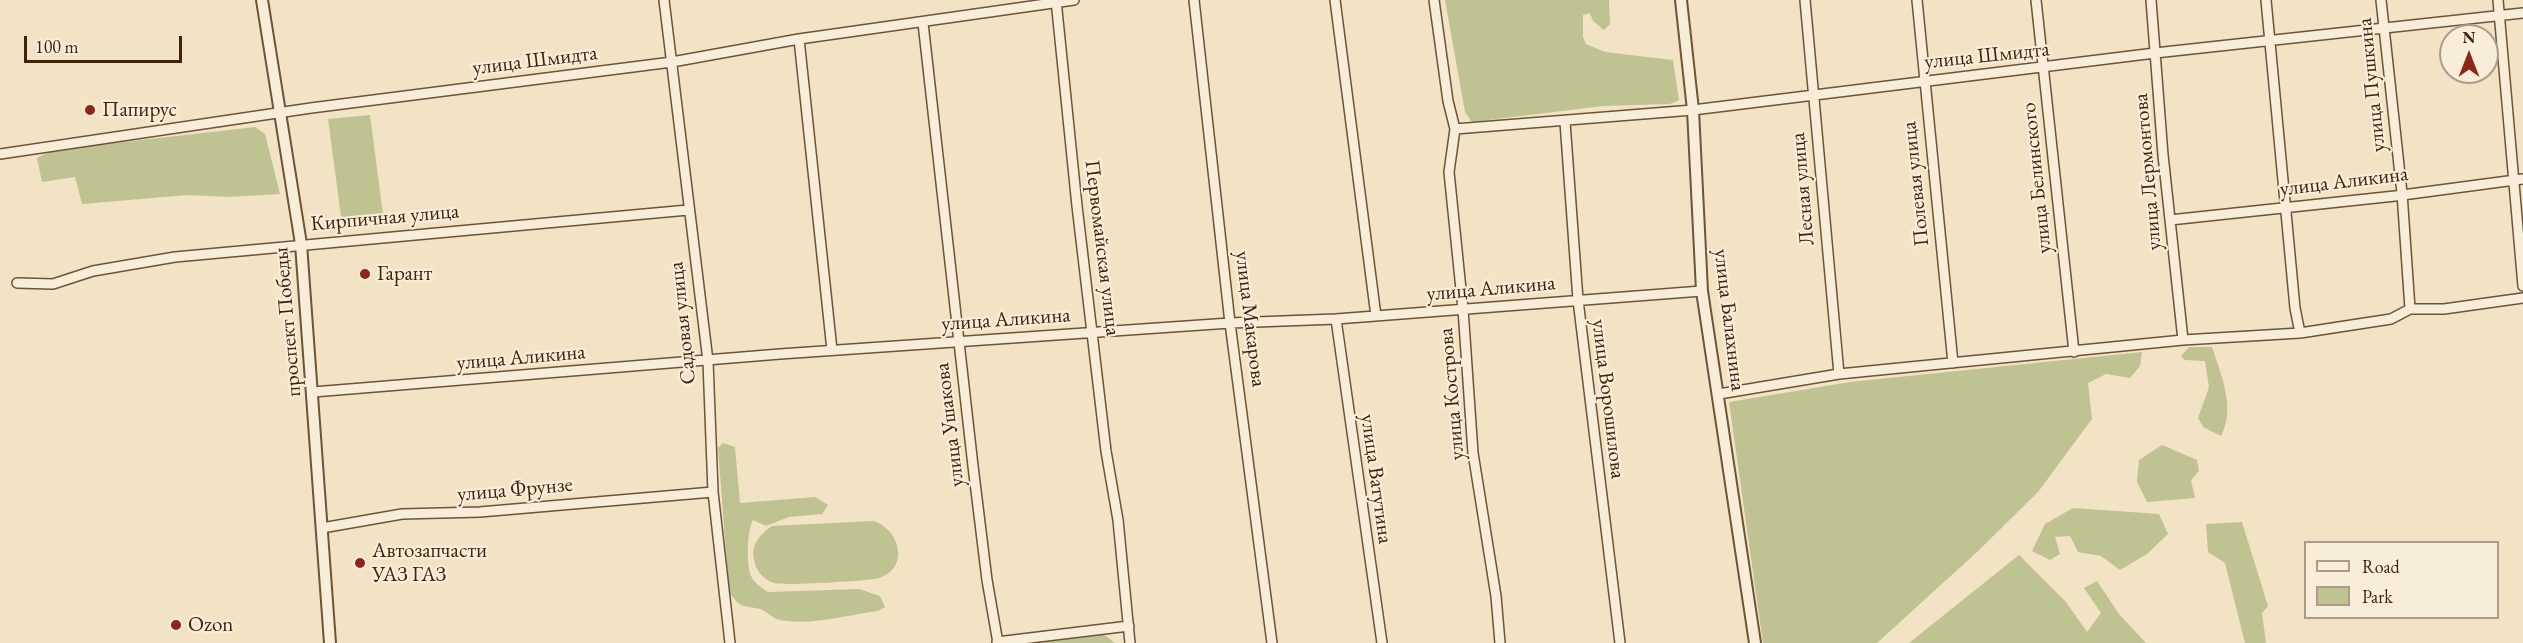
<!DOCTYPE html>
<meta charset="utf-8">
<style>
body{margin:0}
#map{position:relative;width:2523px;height:643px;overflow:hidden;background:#f3e3c5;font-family:"EB Garamond",serif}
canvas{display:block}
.legend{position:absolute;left:2304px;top:541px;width:195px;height:78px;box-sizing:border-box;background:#f7edd9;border:2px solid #ae9b87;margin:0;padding:8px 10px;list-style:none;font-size:18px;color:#41210c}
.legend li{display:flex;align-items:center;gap:12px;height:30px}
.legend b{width:30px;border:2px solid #ae9b87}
.north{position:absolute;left:2439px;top:24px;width:60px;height:60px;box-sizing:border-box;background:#f7edd9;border:2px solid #ae9b87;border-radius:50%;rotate:0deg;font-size:16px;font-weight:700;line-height:24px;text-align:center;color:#41210c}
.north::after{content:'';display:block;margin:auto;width:21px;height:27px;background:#8f2418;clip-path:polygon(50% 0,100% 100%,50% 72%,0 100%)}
.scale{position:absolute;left:24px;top:36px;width:158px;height:27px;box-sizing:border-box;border:3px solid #41210c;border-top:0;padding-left:8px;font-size:18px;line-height:21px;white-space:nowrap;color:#41210c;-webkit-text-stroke:4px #f7edd9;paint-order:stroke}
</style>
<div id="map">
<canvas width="2523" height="643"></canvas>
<ul class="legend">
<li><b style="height:8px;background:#f7edd9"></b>Road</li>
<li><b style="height:16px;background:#bfc291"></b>Park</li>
</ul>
<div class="north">N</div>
<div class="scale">100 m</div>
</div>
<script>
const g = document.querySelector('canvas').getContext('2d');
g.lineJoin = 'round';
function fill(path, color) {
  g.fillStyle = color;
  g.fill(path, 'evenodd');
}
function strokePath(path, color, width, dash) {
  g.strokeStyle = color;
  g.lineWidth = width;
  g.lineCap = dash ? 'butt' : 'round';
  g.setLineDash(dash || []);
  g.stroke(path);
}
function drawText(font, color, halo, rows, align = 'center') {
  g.font = font + ' "EB Garamond",serif';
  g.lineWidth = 4.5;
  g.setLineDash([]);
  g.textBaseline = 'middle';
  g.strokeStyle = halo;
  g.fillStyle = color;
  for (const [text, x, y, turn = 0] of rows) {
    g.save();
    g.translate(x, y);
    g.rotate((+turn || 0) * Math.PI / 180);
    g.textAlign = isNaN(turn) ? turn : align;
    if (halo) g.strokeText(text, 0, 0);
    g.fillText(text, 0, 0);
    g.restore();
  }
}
fill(new Path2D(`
 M1445 0H1609L1610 24 1604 30 1593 21 1590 13 1583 15V37L1586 44 1605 52 1673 60 1679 100 1670 104 1603 106 1472 122 1465 112Z
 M370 115 384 222 342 224 328 119Z
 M255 127 265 134 280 194 229 197 188 195 82 204 75 177 42 182 37 158 53 150Z
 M2189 347H2212C2221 375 2236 408 2221 436L2203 427 2198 418 2209 387 2205 361 2185 360 2181 356Z
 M2142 352 2140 366 2130 378 2106 374 2088 383 2092 419 2038 492 1977 552 1877 643H1763L1729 402 1850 382Z
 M723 443 735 447 740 503 815 497 828 505 822 514 789 517 766 526 753 520C747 531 746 563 751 576 754 583 762 588 768 592L859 589 880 596 885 607 878 611C847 615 811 626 780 620 773 619 767 611 760 609 742 605 741 609 729 592L718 448Z
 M2162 445 2197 460 2199 471 2191 480 2195 498 2147 502 2137 482 2139 460Z
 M2073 508 2159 514 2168 534 2147 554 2120 570 2101 556 2078 552 2070 536 2055 537 2060 554 2050 560 2032 551 2045 524Z
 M874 521C900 530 910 568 879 578 867 581 784 586 774 583 763 580 756 570 754 560 751 544 760 534 772 526Z
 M2242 522 2268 606 2262 613 2266 643H2245L2225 563 2208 552 2206 524Z
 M2019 555 2066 602 2087 632 2101 613 2084 588 2097 581 2119 614 2146 643H1909Z
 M1102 633 1115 643H1022Z`), '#bfc291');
const minor = new Path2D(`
 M664 0 708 361 713 492 730 643
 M1056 0 1077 206 1106 451 1118 520 1130 643
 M1194 0 1230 323 1272 643
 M1335 0 1376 316
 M1434 0 1448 101 1455 129 1449 172 1463 309 1473 453 1496 596 1500 643
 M1805 0 1839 374
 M1917 0 1953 363
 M2036 0 2074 352
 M2151 0 2163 155 2183 340
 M2266 0 2295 308 2300 333
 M2381 0 2402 193 2410 309
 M2498 0 2523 286
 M923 23 973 466 987 580 998 643
 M799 39 832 350
 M1565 122 1578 300 1620 643
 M1455 129 1693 110 2155 53 2523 13
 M0 154 311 108 672 62 799 39 1074 0
 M2170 220 2395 196 2523 179
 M17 283 53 284 93 271 175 257 688 210
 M1336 319 1382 643
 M313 392 780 354 1230 323 1336 319 1702 291
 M1719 394 1839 374 2183 340 2300 333 2391 319 2410 309H2444L2523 298
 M322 528 402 514 480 512 713 492
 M997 642 1129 626`);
const tertiary = new Path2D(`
 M262 0 301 244 330 643
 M1681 0 1693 110 1702 291 1755 643`);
strokePath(minor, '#6e523a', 12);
strokePath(tertiary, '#6e523a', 14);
strokePath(minor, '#f7edd9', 9);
strokePath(tertiary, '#f7edd9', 10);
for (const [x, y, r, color] of [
 [90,110,6,"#8f2418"],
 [365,274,6,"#8f2418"],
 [360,563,6,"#8f2418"],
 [176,625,6,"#8f2418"]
]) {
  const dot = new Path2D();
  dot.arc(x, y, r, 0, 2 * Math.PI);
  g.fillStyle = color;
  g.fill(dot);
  strokePath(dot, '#f7edd9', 2);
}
drawText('21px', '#41210c', '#f7edd9', [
 ["улица Шмидта",1987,56,-6],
 ["улица Шмидта",535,61,-7],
 ["улица Пушкина",2372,85,-96],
 ["улица Лермонтова",2148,172,-95],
 ["улица Белинского",2037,178,-96],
 ["улица Аликина",2344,182,-7],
 ["Полевая улица",1916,184,-96],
 ["Лесная улица",1803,189,-95],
 ["Кирпичная улица",385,218,-5],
 ["Первомайская улица",1102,248,83],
 ["улица Аликина",1491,289,-5],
 ["улица Макарова",1250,319,83],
 ["улица Аликина",1006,320,-4],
 ["улица Балахнина",1729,320,83],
 ["проспект Победы",288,322,-95],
 ["Садовая улица",683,323,-96],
 ["улица Аликина",521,358,-5],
 ["улица Кострова",1452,394,-95],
 ["улица Ворошилова",1608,399,83],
 ["улица Ушакова",950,425,-97],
 ["улица Ватутина",1376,479,82],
 ["улица Фрунзе",515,490,-5]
]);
drawText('21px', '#41210c', '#f7edd9', [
 ["Папирус",102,110],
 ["Гарант",377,274],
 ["Автозапчасти",372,551],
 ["УАЗ ГАЗ",372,575],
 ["Ozon",188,625]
], 'left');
</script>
